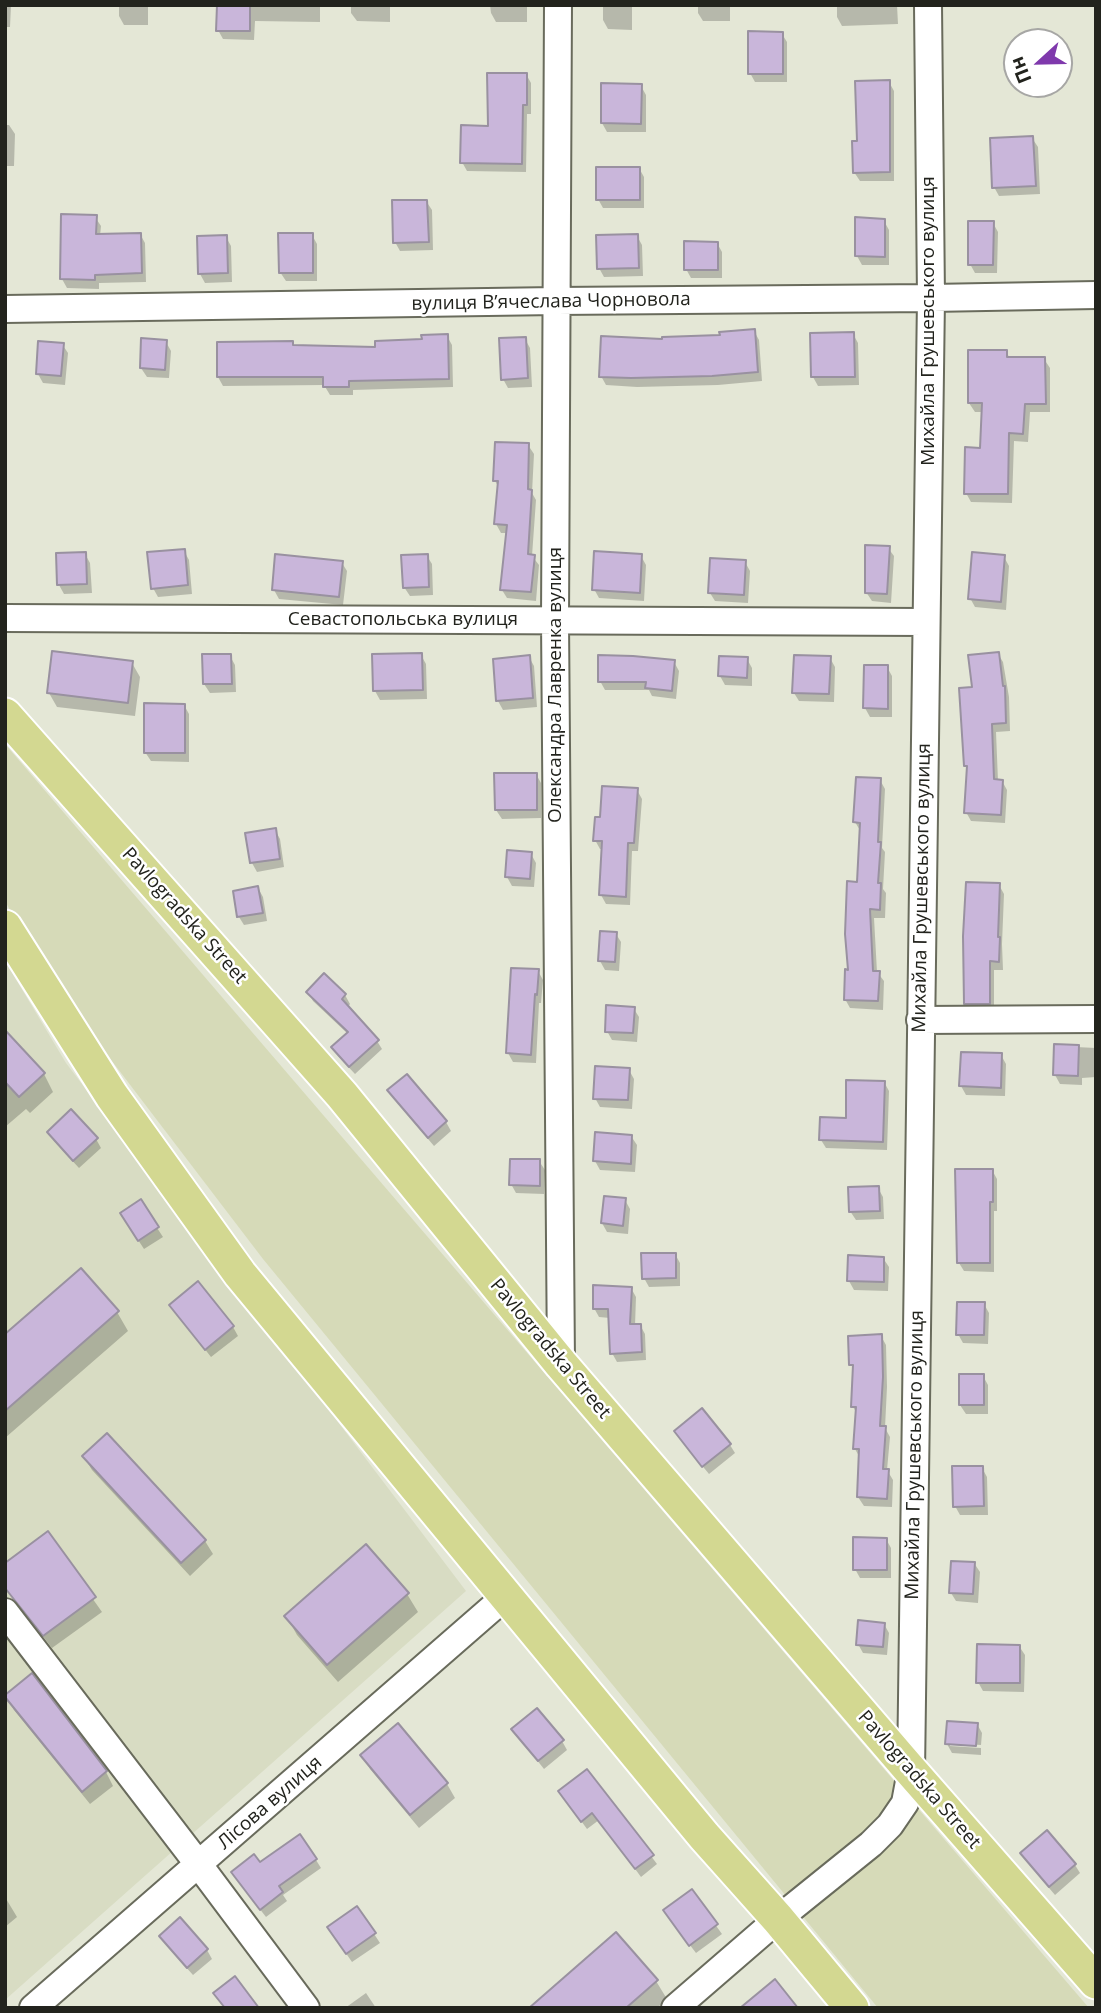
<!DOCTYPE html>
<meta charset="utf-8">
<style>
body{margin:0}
#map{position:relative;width:1101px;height:2013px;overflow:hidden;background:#e4e7d6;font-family:"Open Sans",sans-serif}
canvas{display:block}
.frame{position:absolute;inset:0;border:7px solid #22231d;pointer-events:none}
.north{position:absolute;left:1003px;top:28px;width:70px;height:70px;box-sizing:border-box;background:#fff;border:2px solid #a7a7a5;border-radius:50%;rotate:248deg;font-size:19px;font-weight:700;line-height:28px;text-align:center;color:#22231d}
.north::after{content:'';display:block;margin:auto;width:24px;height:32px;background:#7f39ac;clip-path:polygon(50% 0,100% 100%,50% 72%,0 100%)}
</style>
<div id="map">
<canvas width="1101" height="2013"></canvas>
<div class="frame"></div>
<div class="north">Пн</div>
</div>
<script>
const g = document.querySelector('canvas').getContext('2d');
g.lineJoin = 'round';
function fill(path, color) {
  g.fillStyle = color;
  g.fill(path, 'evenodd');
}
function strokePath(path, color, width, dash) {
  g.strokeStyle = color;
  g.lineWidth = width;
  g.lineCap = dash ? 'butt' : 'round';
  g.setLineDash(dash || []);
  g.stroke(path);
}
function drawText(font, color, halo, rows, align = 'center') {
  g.font = font + ' "Open Sans",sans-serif';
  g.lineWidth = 5;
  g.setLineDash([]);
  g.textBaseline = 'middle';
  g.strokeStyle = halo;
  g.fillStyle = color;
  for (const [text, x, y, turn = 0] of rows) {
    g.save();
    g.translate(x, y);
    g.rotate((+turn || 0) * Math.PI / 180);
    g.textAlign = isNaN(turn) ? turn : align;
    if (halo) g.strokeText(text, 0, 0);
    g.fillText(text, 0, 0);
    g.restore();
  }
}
fill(new Path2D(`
 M5 961 66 1063 466 1591 5 2000Z`), '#d8dcc3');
fill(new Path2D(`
 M5 744 1089 2008H878L263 1259 44 972 5 901Z`), '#d6dab8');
fill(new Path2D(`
 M5 5H11L10 27H5Z
 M119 5H148V25H124L119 16Z
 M218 5H320V22L255 21 254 40 223 39 218 30Z
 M351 5H390V22L357 21 351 13Z
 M490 5H527V22H496L491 13Z
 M603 5H632V30L608 29 603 20Z
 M698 5H730V21H703L698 13Z
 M837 5H897L898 24 842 26 837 17Z
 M782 34 787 42V82H755L750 73Z
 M526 74 531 83V114H527L526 172 467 171 462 162 489 128Z
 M889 82 894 91V181H860L854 172 859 142Z
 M641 86 646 95V132H607L602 123Z
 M5 125H9L15 134 14 166H5Z
 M1032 138 1038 147 1040 194 999 196 994 187Z
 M639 168 644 177V208H603L598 199Z
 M426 201 432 210 433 250 400 251 395 242Z
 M95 217 101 226 100 236 140 234 145 243 146 282 99 283V289L67 288 62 279Z
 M884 221 889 230V265H862L857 256Z
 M993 223 998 232 997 273H975L970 264Z
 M312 235 317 244V281H286L280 272Z
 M637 236 642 245 643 276 604 277 599 268Z
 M226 237 231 246 232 282 205 283 200 274Z
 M717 243 722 252V278H691L686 269Z
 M754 331 759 340 762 381 718 385 637 387 606 385 601 376 664 341 722 337Z
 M853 334 858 343 859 385 818 386 813 377Z
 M447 336 452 345 453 387 353 390V395H330L324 385 223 386 218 377 294 347 376 348Z
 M525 339 530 348 532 387 508 388 503 379Z
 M166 342 171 351 169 378 147 377 141 368Z
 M62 344 68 353 65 385 43 383 38 374Z
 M1006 351 1010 359H1044L1050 368V412H1030L1028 442 1014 441 1012 503 971 502 966 493 982 450 984 412H975L969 403Z
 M528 445 534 454 532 493 536 500 532 556 539 565 536 601 507 598 502 590 508 533H501L496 524 499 488 495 481Z
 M888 548 894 556 891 603 872 601 866 592Z
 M184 551 189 560 192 594 158 597 153 588Z
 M85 554 90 563 92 593 64 594 59 585Z
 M427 556 432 564 433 595 410 596 404 587Z
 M641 556 646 565 644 601 599 598 594 589Z
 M1004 557 1009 566 1006 610 975 607 970 598Z
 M745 562 750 571 748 603 715 601 710 593Z
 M342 563 347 571 343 605 279 599 274 590Z
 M998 654 1003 662 1009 697 1010 731 996 732 998 781H1002L1007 790 1005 823 971 821 966 812 968 769 966 765 974 689Z
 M421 655 426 664 427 699 380 700 375 691Z
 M230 656 235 665 236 692 210 693 204 684Z
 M529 657 534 666 537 707 503 710 498 701Z
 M830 658 835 667 834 702 799 701 794 693Z
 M747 659 752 668V686L725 685 720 676Z
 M674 662 679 671 676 699 652 696 649 690H605L600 681Z
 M132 663 140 677 135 716 57 707 49 693Z
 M887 667 892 676V717H870L865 708Z
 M184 705 189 714V762L151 761 145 752Z
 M536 774 541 783V818L502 819 496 810Z
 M880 780 885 789 882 848 885 852 883 889 886 893 885 918H874L877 972 884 981 883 1010 850 1008 845 999 858 884 861 832 855 822Z
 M637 790 642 799 638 851H632L630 905 606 904 601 895 603 849H600L595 840 602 819Z
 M275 830 280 839 284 867 257 872 252 863Z
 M531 854 536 863 534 887 512 886 507 877Z
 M999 885 1004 894 1002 944 1003 970H994V1012H971L966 1004Z
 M258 888 263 897 267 921 244 925 239 917Z
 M616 934 621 942 619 971 605 970 600 961Z
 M538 971 543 980 541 1003H539L536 1063 513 1062 508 1053Z
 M324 975 345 995 350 1004 347 1008 377 1041 382 1049 355 1074 338 1056 333 1048 348 1034 313 1001 308 992Z
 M634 1009 639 1017 637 1042 612 1040 607 1031Z
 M5 1032 44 1074 53 1092 30 1113 26 1109 5 1127Z
 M1056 1046 1096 1048V1077L1082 1078V1085L1060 1084 1055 1075Z
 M1001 1055 1006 1064 1005 1096 966 1095 961 1086Z
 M629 1070 634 1079 632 1109 600 1107 595 1098Z
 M406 1076 446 1122 451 1131 434 1146 395 1100 389 1091Z
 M884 1082 889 1091 887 1150 826 1148 821 1140 848 1120Z
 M49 1132 96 1139 101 1148 79 1168 54 1141Z
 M631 1136 637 1145 635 1172 600 1170 595 1161Z
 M539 1161 545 1170 544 1194 516 1193 511 1184Z
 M992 1170 997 1179V1211H994V1272L964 1271 959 1263Z
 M878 1188 883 1197 884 1219 856 1220 850 1211Z
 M625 1200 630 1209 628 1234 607 1232 602 1223Z
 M140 1202 163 1237 144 1249 127 1223Z
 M675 1254 680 1263V1286L649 1287 644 1278Z
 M883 1258 889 1267 888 1291 854 1290 849 1281Z
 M631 1288 636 1297 635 1326 640 1325 645 1334 646 1360 617 1362 612 1353 610 1318 599 1317 594 1308Z
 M984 1304 989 1313 988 1344 963 1343 958 1334Z
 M171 1306 233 1327 238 1336 211 1357Z
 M117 1312 128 1331 5 1438V1337Z
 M881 1336 886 1345 887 1387 885 1428 890 1437 887 1470 893 1480 892 1507 864 1506 858 1497 860 1458 855 1449 858 1415 853 1407 855 1371 851 1364Z
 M983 1376 988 1385V1414H966L960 1405Z
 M681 1440 730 1445 735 1453 709 1474Z
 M84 1457 205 1541 213 1554 190 1576 92 1470Z
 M982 1468 987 1477 988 1515H960L955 1506Z
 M47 1534 102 1612 52 1648 5 1588Z
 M886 1539 891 1548V1578H860L855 1569Z
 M974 1563 980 1572 978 1603 956 1601 951 1593Z
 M407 1594 418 1612 338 1682 297 1635 287 1617Z
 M884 1624 889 1633 887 1655 863 1653 858 1644Z
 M1019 1646 1025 1655 1024 1692 983 1691 978 1682Z
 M6 1696 106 1772 113 1786 90 1804 14 1710Z
 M977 1724 982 1733 981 1745 950 1743V1746L981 1748V1755L952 1753 947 1744Z
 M398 1726 447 1784 455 1798 419 1828 370 1769 363 1756Z
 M513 1730 562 1741 567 1750 544 1769Z
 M587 1771 657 1864 641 1877 599 1820 587 1829 560 1792Z
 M1022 1854 1075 1865 1080 1873 1055 1895 1027 1862Z
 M316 1860 321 1868 283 1895 287 1901 266 1917 238 1881 260 1864Z
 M691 1891 722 1934 696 1953 670 1919Z
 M5 1897 17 1917 5 1927Z
 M357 1908 380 1943 352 1962 334 1936Z
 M180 1919 207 1950 212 1959 193 1975 166 1945 161 1936Z
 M656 1981 667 1999 657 2008H535Z
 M366 1993 376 2008H345Z`), '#0003');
const building = new Path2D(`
 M217 5H250V31H216Z
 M748 31 783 32V74H748Z
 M487 73H527V105H523L522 164 460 163 461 125 488 126Z
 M890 80V172L853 173 852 141H857L855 81Z
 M601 83 642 84 641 124 601 123Z
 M1033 136 1036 186 992 188 990 138Z
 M596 167H640V200H596Z
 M392 200H427L429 242 393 243Z
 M61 214 97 215 96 234 141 233 142 273 95 275V280L60 279Z
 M855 217 885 219V257L855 256Z
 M968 221H994L993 265H968Z
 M278 233H313V273H279Z
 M638 234 639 268 597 269 596 235Z
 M227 235 228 273 198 274 197 236Z
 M684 241 718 242V270H684Z
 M755 329 758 372 712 376 631 378 599 377 601 336 662 339V337L720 335 719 332Z
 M854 332 855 377H811L810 333Z
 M448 334 449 379 349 381V387H323V377H217V342L293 341V345L375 347V341L422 339 421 335Z
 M526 337 528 378 501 380 499 338Z
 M141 338 167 340 165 370 140 368Z
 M38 341 64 343 61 376 36 374Z
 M968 350H1007V357H1045L1046 404H1025L1023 434 1009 433 1008 494H964L965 447 980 448 982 403H968Z
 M495 442 529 443 528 489 532 490 528 554 535 555 531 592 500 590 507 525 494 524 498 481H493Z
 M865 545 890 546 887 594 865 593Z
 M185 549 188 585 151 589 147 552Z
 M594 551 642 554 640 593 592 590Z
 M86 552 87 584 57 585 56 553Z
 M972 552 1005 555 1001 602 968 599Z
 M275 554 343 561 339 597 272 590Z
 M428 554 429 587 403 588 401 555Z
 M710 558 746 560 744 595 708 593Z
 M52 651 133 661 128 703 47 693Z
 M999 652 1003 686H1005L1006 723 992 724 994 779 1003 780 1001 815 964 813 967 766H964L959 688 972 687 968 655Z
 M422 653 423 690 373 691 372 654Z
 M202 654H231L232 684H203Z
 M530 655 533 698 496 701 493 659Z
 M598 655 633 656 675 660 672 691 645 688 646 682H598Z
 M794 655 831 656 829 694 792 693Z
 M719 656 748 657 747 678 718 676Z
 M864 665H888V709L863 708Z
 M144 703 185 704V753H144Z
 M494 773H537V810H495Z
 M856 777 881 778 878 842H881L878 883H881L880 910 870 909 873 971H880L878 1001 844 1000 845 969 848 970 845 934 847 881 857 882 860 823 853 822Z
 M602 786 638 788 634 843H628L626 897 599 895 602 841H593L595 817H600Z
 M276 828 280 859 250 863 245 833Z
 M507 850 532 852 530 879 505 877Z
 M966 882 1000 883 998 937H1000L999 962 990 961V1004H964L963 936Z
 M258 886 263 913 237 917 233 891Z
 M600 931 617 932 615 962 598 961Z
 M511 968 539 969 537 995 535 994 531 1055 506 1053Z
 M324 973 346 994 342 999 379 1040 349 1067 331 1047 348 1032 306 992Z
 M606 1005 635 1007 633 1033 605 1032Z
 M5 1030 45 1073 19 1097 5 1082Z
 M1054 1044 1079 1045 1078 1076 1053 1075Z
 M961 1052 1002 1053 1001 1088 959 1086Z
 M595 1066 630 1068 628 1100 593 1099Z
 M407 1074 447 1121 428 1138 387 1090Z
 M846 1080 885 1081 883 1142 819 1140 820 1117 846 1118Z
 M71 1109 98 1138 73 1161 47 1132Z
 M595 1132 632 1135 631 1164 593 1161Z
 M510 1159H540V1186L509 1185Z
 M955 1169H993V1202H990V1263H957Z
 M879 1186 880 1211 849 1212 848 1187Z
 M604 1196 626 1198 623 1226 601 1223Z
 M141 1199 159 1227 138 1241 120 1213Z
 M641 1253H676V1278L642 1279Z
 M848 1255 884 1257V1282L847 1281Z
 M81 1268 119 1311 5 1411V1334Z
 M198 1281 234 1326 205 1350 169 1305Z
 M593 1285 632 1287 630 1324H641L642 1352 610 1354 608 1309H593Z
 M957 1302H985L984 1335H956Z
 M882 1334 883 1377 880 1426H886L883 1469H889L887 1499 857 1497 859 1449H853L856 1407H851L853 1365H849L848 1336Z
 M959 1374H984V1405H959Z
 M702 1408 731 1444 702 1467 674 1431Z
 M107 1433 206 1540 181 1563 82 1456Z
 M952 1466H983L984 1506 953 1507Z
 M48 1531 96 1597 43 1636 5 1588V1563Z
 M853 1537 887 1538V1570H853Z
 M366 1544 409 1593 327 1665 284 1616Z
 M951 1561 975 1562 973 1594 949 1593Z
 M858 1620 885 1623 883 1647 856 1645Z
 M977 1644 1020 1645V1683H976Z
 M32 1673 107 1771 82 1792 5 1697V1695Z
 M537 1708 564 1740 538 1761 511 1729Z
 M947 1721 978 1723 976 1746 945 1744Z
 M398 1723 448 1783 410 1815 360 1755Z
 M587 1769 654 1855 635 1869 592 1813 581 1822 558 1791Z
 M1047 1830 1076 1864 1049 1887 1020 1853Z
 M300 1834 317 1859 279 1886 283 1892 260 1910 231 1872 254 1854 260 1862Z
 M692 1889 718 1924 689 1946 663 1910Z
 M357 1906 376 1933 346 1954 327 1927Z
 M180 1917 208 1949 187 1968 159 1936Z
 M616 1932 658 1980 626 2008H529Z
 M235 1976 259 2008H225L213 1993Z
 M775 1979 798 2008H740Z`);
fill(building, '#c9b6da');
strokePath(building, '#9991a0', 2);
const minor = new Path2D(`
 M558 5 555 621 561 1364
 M5 309 556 301 931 298 1096 295
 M5 618 926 622
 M920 1020 1096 1019
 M5 1612 199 1865 306 2008
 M33 2008 506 1596
 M675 2008 778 1919 871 1844 890 1825 905 1803 911 1771 931 298 928 5`);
const major = new Path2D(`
 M5 715 342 1095 561 1364 911 1771 1096 1982
 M5 927 112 1096 240 1274 704 1836 778 1919 852 2008`);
strokePath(minor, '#696b5c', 30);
strokePath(major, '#fff', 37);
strokePath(minor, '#fff', 26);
strokePath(major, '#d3d891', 33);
drawText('19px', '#22231d', '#fff', [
 ["вулиця В’ячеслава Чорновола",551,302,-1],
 ["Михайла Грушевського вулиця",929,321,-90],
 ["Севастопольська вулиця",403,620],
 ["Олександра Лавренка вулиця",556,685,-90],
 ["Михайла Грушевського вулиця",922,888,-89],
 ["Pavlogradska Street",184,916,48],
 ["Pavlogradska Street",550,1349,50],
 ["Михайла Грушевського вулиця",915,1455,-89],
 ["Pavlogradska Street",919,1780,49],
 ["Лісова вулиця",270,1803,-41]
]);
</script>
